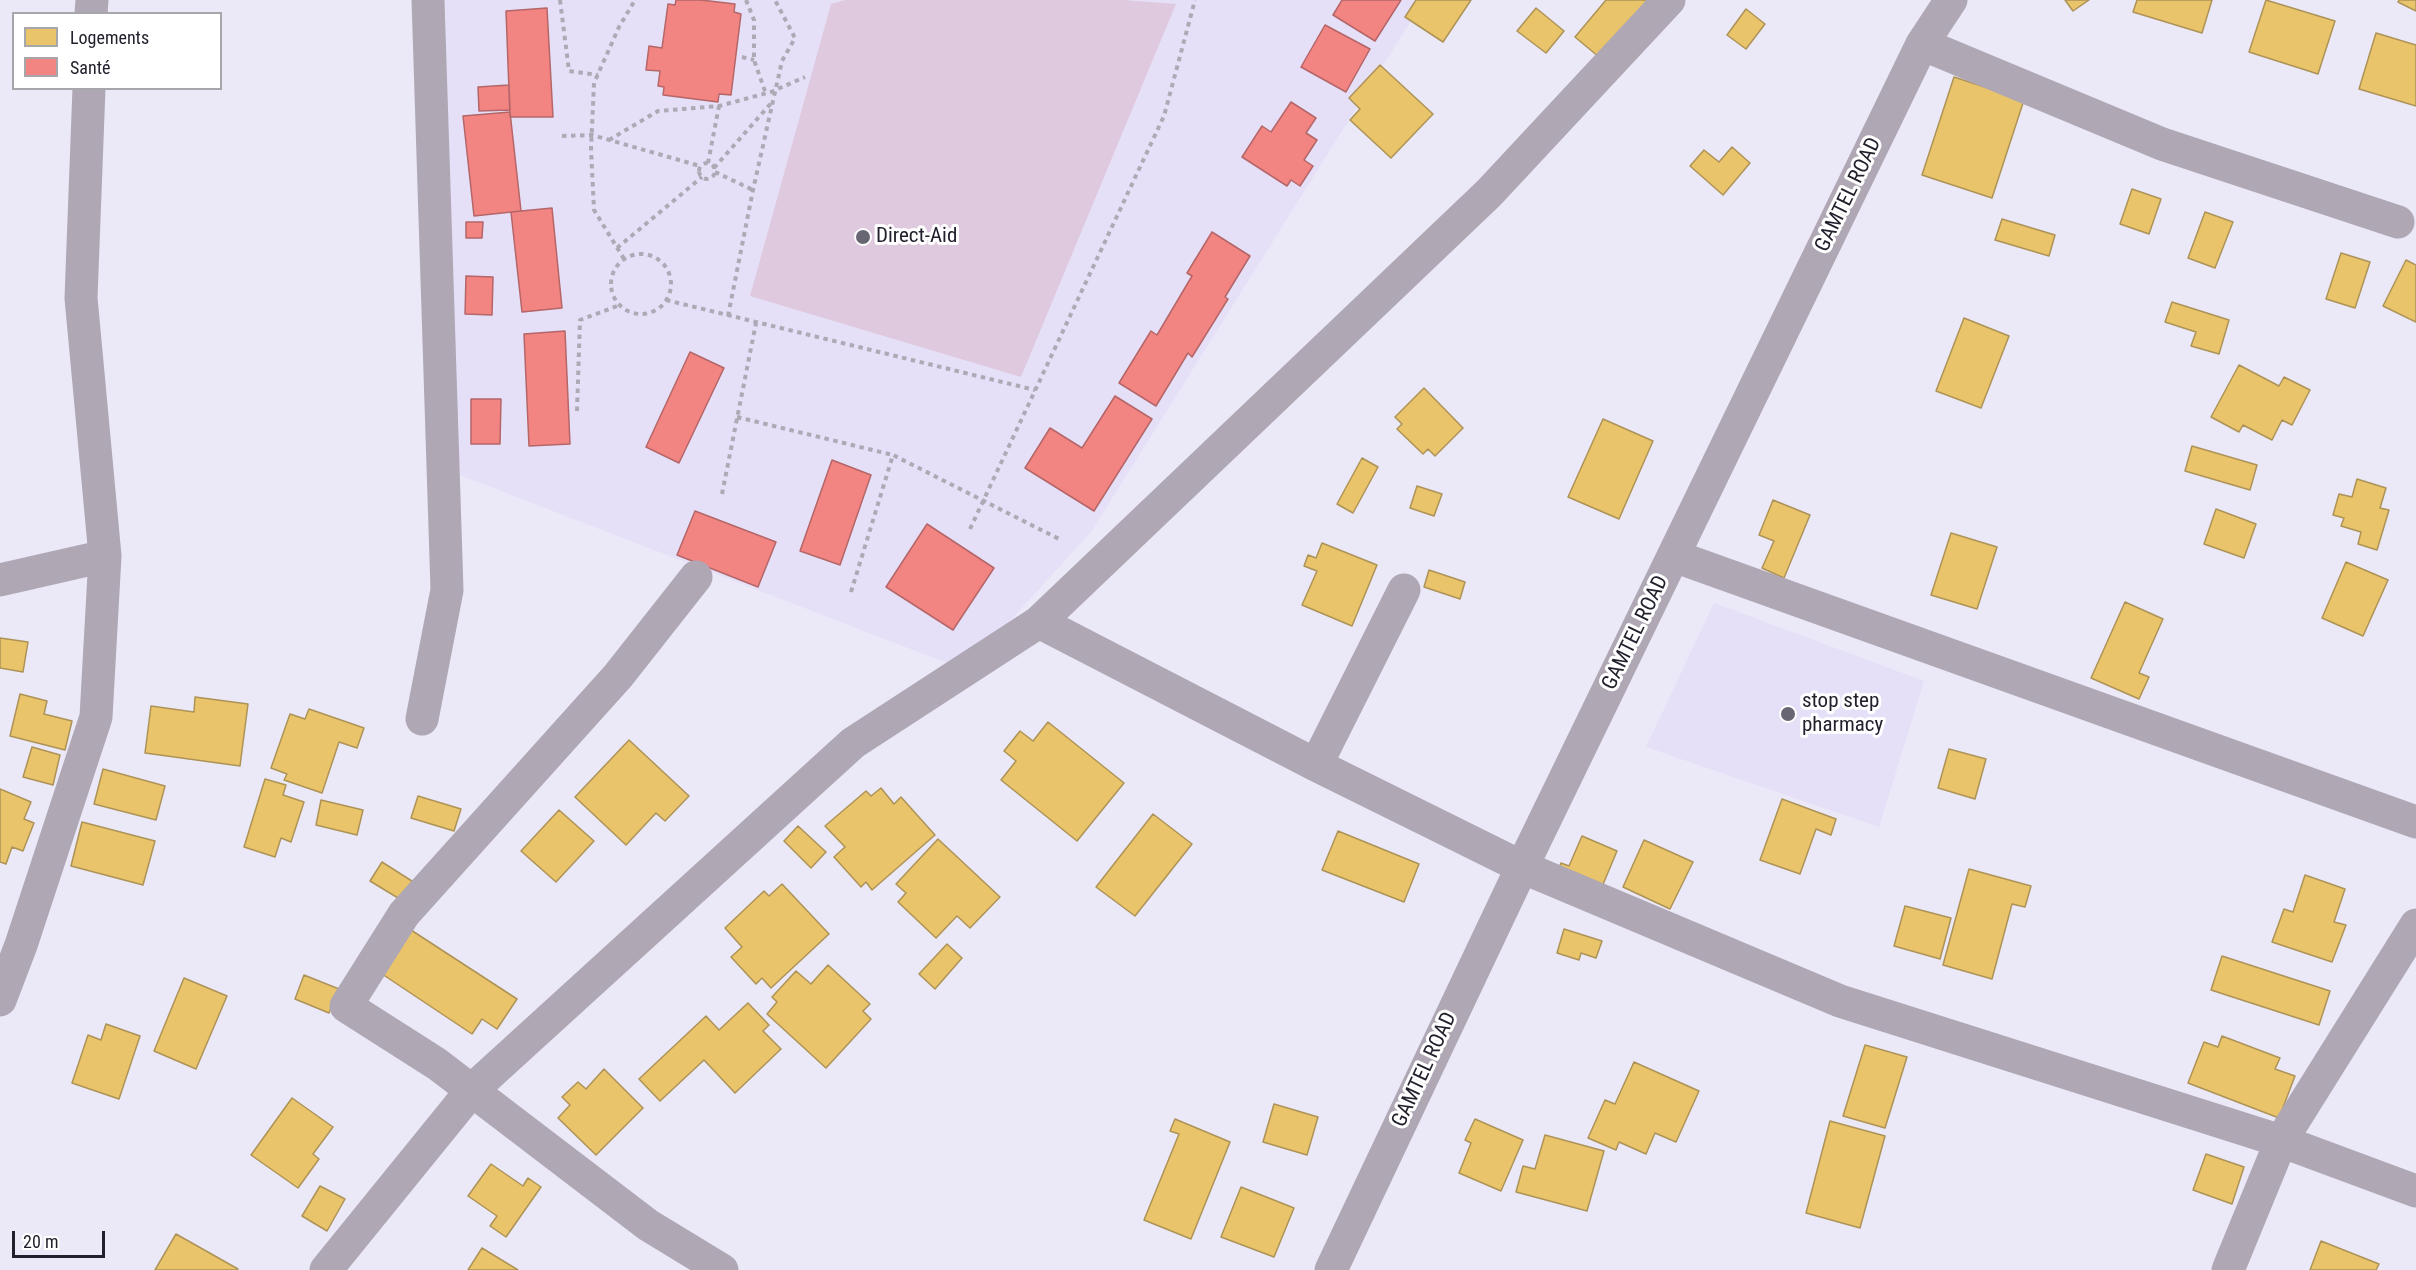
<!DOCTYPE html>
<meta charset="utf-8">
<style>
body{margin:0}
#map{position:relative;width:2416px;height:1270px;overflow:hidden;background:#ebe8f7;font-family:"Roboto Condensed",sans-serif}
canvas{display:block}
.legend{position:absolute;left:12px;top:12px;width:210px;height:78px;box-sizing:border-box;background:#fff;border:2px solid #a7a6ab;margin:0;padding:8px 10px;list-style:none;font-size:18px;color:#22202c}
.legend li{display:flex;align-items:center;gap:12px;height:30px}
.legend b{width:30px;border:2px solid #a7a6ab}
.scale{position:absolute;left:12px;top:1231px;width:93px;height:27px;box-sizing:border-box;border:3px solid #22202c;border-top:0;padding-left:8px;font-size:18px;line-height:21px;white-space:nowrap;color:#22202c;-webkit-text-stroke:4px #fff;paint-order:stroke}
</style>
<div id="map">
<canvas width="2416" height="1270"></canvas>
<ul class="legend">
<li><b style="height:16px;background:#e9c46a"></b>Logements</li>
<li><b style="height:16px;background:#f28482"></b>Santé</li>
</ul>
<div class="scale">20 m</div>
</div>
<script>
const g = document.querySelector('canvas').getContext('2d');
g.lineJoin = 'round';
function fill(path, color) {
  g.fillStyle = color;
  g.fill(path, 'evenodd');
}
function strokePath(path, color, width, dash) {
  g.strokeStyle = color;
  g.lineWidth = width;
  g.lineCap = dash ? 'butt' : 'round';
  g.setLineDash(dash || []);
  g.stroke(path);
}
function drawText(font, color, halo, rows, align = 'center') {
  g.font = font + ' "Roboto Condensed",sans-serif';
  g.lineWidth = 6;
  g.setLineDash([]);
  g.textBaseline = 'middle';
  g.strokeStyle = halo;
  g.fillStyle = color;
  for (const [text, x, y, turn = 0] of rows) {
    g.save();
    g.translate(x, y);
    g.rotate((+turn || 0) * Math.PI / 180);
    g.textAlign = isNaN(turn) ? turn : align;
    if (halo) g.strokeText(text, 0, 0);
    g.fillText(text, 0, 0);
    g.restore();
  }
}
fill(new Path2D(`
 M445 0H1424L1091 532 965 670 457 474Z
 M1714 603 1924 681 1879 827 1646 747Z`), '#e5e0f8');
fill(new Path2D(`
 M845 0H1123L1176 4 1021 377 750 296 831 4Z`), '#dfc9de');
const homes = new Path2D(`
 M1416 0H1471L1443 42 1405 17Z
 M1606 0H1644L1647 2 1599 57 1575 37Z
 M2065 0H2089L2073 11Z
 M2137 0H2212L2202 33 2133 12Z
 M2266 0 2335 21 2318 74 2249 52Z
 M2399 0H2416V11L2398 2Z
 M1536 8 1564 31 1546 53 1517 31Z
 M1746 9 1765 24 1746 49 1727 35Z
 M2376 33 2416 45V106L2359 89Z
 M1380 65 1433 114 1391 158 1350 120 1360 109 1349 98Z
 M1954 77 2024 100 1992 198 1922 175Z
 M1732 147 1750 163 1723 195 1690 166 1704 150 1719 162Z
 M2132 189 2161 199 2149 234 2120 224Z
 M2205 212 2233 222 2215 268 2188 258Z
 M2002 219 2055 235 2049 256 1995 240Z
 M2341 253 2370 262 2355 308 2326 299Z
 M2406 260 2416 265V322L2383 306Z
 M2172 302 2229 320 2219 354 2191 346 2196 332 2165 322Z
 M1964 318 2009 336 1981 408 1936 391Z
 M2239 365 2279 386 2284 377 2310 390 2292 425 2282 420 2272 440 2243 425 2239 432 2211 417Z
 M1424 388 1463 428 1435 456 1428 449 1423 454 1397 429 1402 424 1395 417Z
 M1603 419 1653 441 1619 519 1568 497Z
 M2192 446 2257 465 2250 490 2185 471Z
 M1362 458 1378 467 1353 513 1337 504Z
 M2357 479 2386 488 2380 508 2389 510 2377 550 2358 544 2361 532 2341 526 2344 518 2333 515 2339 494 2352 497Z
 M1417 486 1442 494 1434 516 1410 508Z
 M1773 500 1810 515 1784 578 1762 568 1774 541 1759 535Z
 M2216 509 2256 524 2244 558 2204 544Z
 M1951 533 1997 547 1977 609 1931 595Z
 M1322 543 1377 565 1352 626 1302 605 1317 571 1304 566 1308 555 1316 558Z
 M2346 562 2388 580 2363 636 2322 618Z
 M1429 570 1465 582 1460 599 1424 587Z
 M2125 602 2163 619 2139 673 2149 677 2139 699 2091 678Z
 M0 638 28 642 23 672 0 668Z
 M20 694 47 701 44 714 72 721 65 750 10 736Z
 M195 697 248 704 240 766 145 753 151 706 194 712Z
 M309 709 364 728 357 748 339 742 322 793 284 780 287 774 271 768 290 714 305 719Z
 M1048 722 1124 783 1077 841 1001 780 1016 761 1004 751 1020 731 1033 741Z
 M629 740 689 796 665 821 656 813 626 845 575 797Z
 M32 747 60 755 53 785 23 777Z
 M1949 749 1986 759 1975 799 1938 788Z
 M103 769 165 786 156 820 94 804Z
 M265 779 286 785 283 795 304 802 291 842 281 838 275 857 244 847Z
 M881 788 894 804 901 797 935 835 872 890 866 882 861 887 834 857 845 847 825 826 866 791 871 796Z
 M0 789 31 802 24 819 34 823 23 851 12 847 6 864 0 862Z
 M418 796 461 809 454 831 411 818Z
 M1782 799 1836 819 1831 835 1816 829 1800 874 1760 860Z
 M321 800 363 810 357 835 316 825Z
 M559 810 594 841 556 882 521 851Z
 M1153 814 1192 844 1135 916 1096 887Z
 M82 822 155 841 143 885 71 866Z
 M798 826 826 852 811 868 784 841Z
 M1338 831 1419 864 1404 902 1322 870Z
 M1582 836 1617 851 1599 894 1556 876 1561 863 1569 866Z
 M938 839 1000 897 970 928 957 916 936 938 898 902 906 893 896 884Z
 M1644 840 1693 862 1670 909 1623 887Z
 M382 862 415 883 403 901 370 881Z
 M1969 869 2031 886 2025 907 2012 904 1992 979 1943 965Z
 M2305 875 2345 889 2334 922 2346 925 2332 962 2272 942 2284 909 2293 912Z
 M782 884 829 934 771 988 762 978 756 984 731 957 742 947 725 928 764 891 769 896Z
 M1905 906 1951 918 1940 959 1894 946Z
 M1564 929 1602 941 1596 958 1581 953 1579 960 1557 953Z
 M411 930 517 999 497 1029 482 1019 472 1034 382 974Z
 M947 944 962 958 935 989 919 974Z
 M2222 956 2330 991 2319 1025 2211 990Z
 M828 965 870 1004 863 1011 871 1019 826 1068 767 1014 777 1002 772 997 796 971 811 984Z
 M304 975 339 989 329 1013 295 999Z
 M184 978 227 996 196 1069 154 1051Z
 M748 1003 769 1025 763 1031 781 1049 735 1093 704 1060 660 1101 639 1079 706 1016 719 1030Z
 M106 1024 140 1036 119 1099 72 1083 88 1035 101 1040Z
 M2222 1036 2280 1058 2275 1069 2295 1076 2279 1118 2188 1083 2204 1042 2218 1047Z
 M1865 1045 1907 1057 1885 1128 1843 1116Z
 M1634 1062 1699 1091 1676 1142 1655 1133 1646 1154 1619 1142 1616 1150 1588 1138 1605 1100 1615 1104Z
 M604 1069 643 1108 596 1155 558 1118 570 1105 562 1097 578 1082 586 1089Z
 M292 1098 333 1127 313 1154 319 1159 298 1188 251 1155Z
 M1274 1104 1318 1117 1307 1155 1263 1142Z
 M1175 1119 1230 1142 1191 1239 1144 1220 1179 1134 1170 1131Z
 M1475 1119 1523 1140 1501 1191 1459 1173 1471 1143 1465 1140Z
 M1830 1121 1885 1136 1860 1228 1806 1213Z
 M1545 1135 1604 1151 1587 1211 1516 1192 1523 1166 1535 1169Z
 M2206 1154 2244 1167 2232 1204 2193 1190Z
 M491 1164 523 1186 528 1178 541 1187 506 1237 490 1226 497 1216 468 1196Z
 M320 1186 345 1199 327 1231 302 1216Z
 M1241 1187 1294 1208 1274 1257 1221 1237Z
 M176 1234 238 1269 237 1270H155Z
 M2321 1241 2379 1264 2376 1270H2310Z
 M482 1248 518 1270H468Z`);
fill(homes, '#e9c46a');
strokePath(homes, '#ad9357', 1.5);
const health = new Path2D(`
 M676 0H701L735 4 734 12 741 14 731 95 719 94 718 102 663 95 664 87 658 86 660 71 646 70 649 46 662 48 668 4 675 5Z
 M1342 0H1401L1375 41 1333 15Z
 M547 8 553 117H510L506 11Z
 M1325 25 1370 49 1346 92 1301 67Z
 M509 85 510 110 479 111 478 87Z
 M1291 102 1316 118 1306 133 1317 140 1304 160 1313 166 1300 186 1291 180 1287 186 1242 157 1262 126 1271 132Z
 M510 112 521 211 474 216 463 116Z
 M552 208 562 308 522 312 511 212Z
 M466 222H483L482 238H466Z
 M1212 232 1250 256 1225 297 1228 299 1192 357 1188 353 1156 406 1119 383 1151 331 1157 335 1192 276 1187 273Z
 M466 276 493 277 492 315 465 314Z
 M565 331 570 444 529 446 524 334Z
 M690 352 724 368 679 463 646 447Z
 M1115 396 1152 419 1094 511 1025 468 1050 428 1082 448Z
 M471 399H501L500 444H471Z
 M832 460 871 475 840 565 800 551Z
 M695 511 776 542 758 587 677 555Z
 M927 524 994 568 953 630 886 587Z`);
fill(health, '#f28482');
strokePath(health, '#b46668', 1.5);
strokePath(new Path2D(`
 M560 0 569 71 598 75
 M746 0 754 20V60L766 94
 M742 57 754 60
 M562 136 592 135 700 166
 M609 140 658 111 719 106 771 92 805 77
 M708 163 719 106
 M699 171a8 8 0 1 1 16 0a8 8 0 1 1-16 0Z
 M714 168 773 101
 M715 172 753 190
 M617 248 702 177
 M611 284a30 30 0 1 1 60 0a30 30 0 1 1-60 0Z
 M624 259 594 210 591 149 594 83 619 27 635 0
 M666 300 1035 390
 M728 316 753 190 782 61 795 38 775 0
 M577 411 580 320 620 305
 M737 417 893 455
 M722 494 756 323
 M970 529 1164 116 1195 0
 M851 592 893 455 1061 540`), '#afa9b5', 4, [4.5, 4.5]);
strokePath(new Path2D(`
 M91 14 92 0
 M1922 44 2162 144 2398 222
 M1674 556 2416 822
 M696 577 618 676 404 914 346 1006 437 1064 648 1225 722 1270
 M0 580 105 556
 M1039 622 1316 765 1522 867 1840 1001 2281 1141 2416 1191
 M422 719 447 590 428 0
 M1316 765 1404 590
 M0 1000 21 945 96 717 105 556 81 298 89 88
 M326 1270 472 1090 853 743 1039 622 1489 193 1669 0
 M1331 1270 1522 867 1922 44 1951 0
 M2228 1270 2281 1141 2416 925`), '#afa7b4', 33);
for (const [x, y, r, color] of [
 [863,237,8,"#686673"],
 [1788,714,8,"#686673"]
]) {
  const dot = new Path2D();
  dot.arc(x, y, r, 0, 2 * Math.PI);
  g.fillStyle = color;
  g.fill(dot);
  strokePath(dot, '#fff', 2);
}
drawText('21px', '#22202c', '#fff', [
 ["GAMTEL ROAD",1849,195,-64],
 ["GAMTEL ROAD",1636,633,-64],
 ["GAMTEL ROAD",1425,1070,-65]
]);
drawText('21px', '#22202c', '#fff', [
 ["Direct-Aid",876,237],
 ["stop step",1802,702],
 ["pharmacy",1802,726]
], 'left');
</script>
